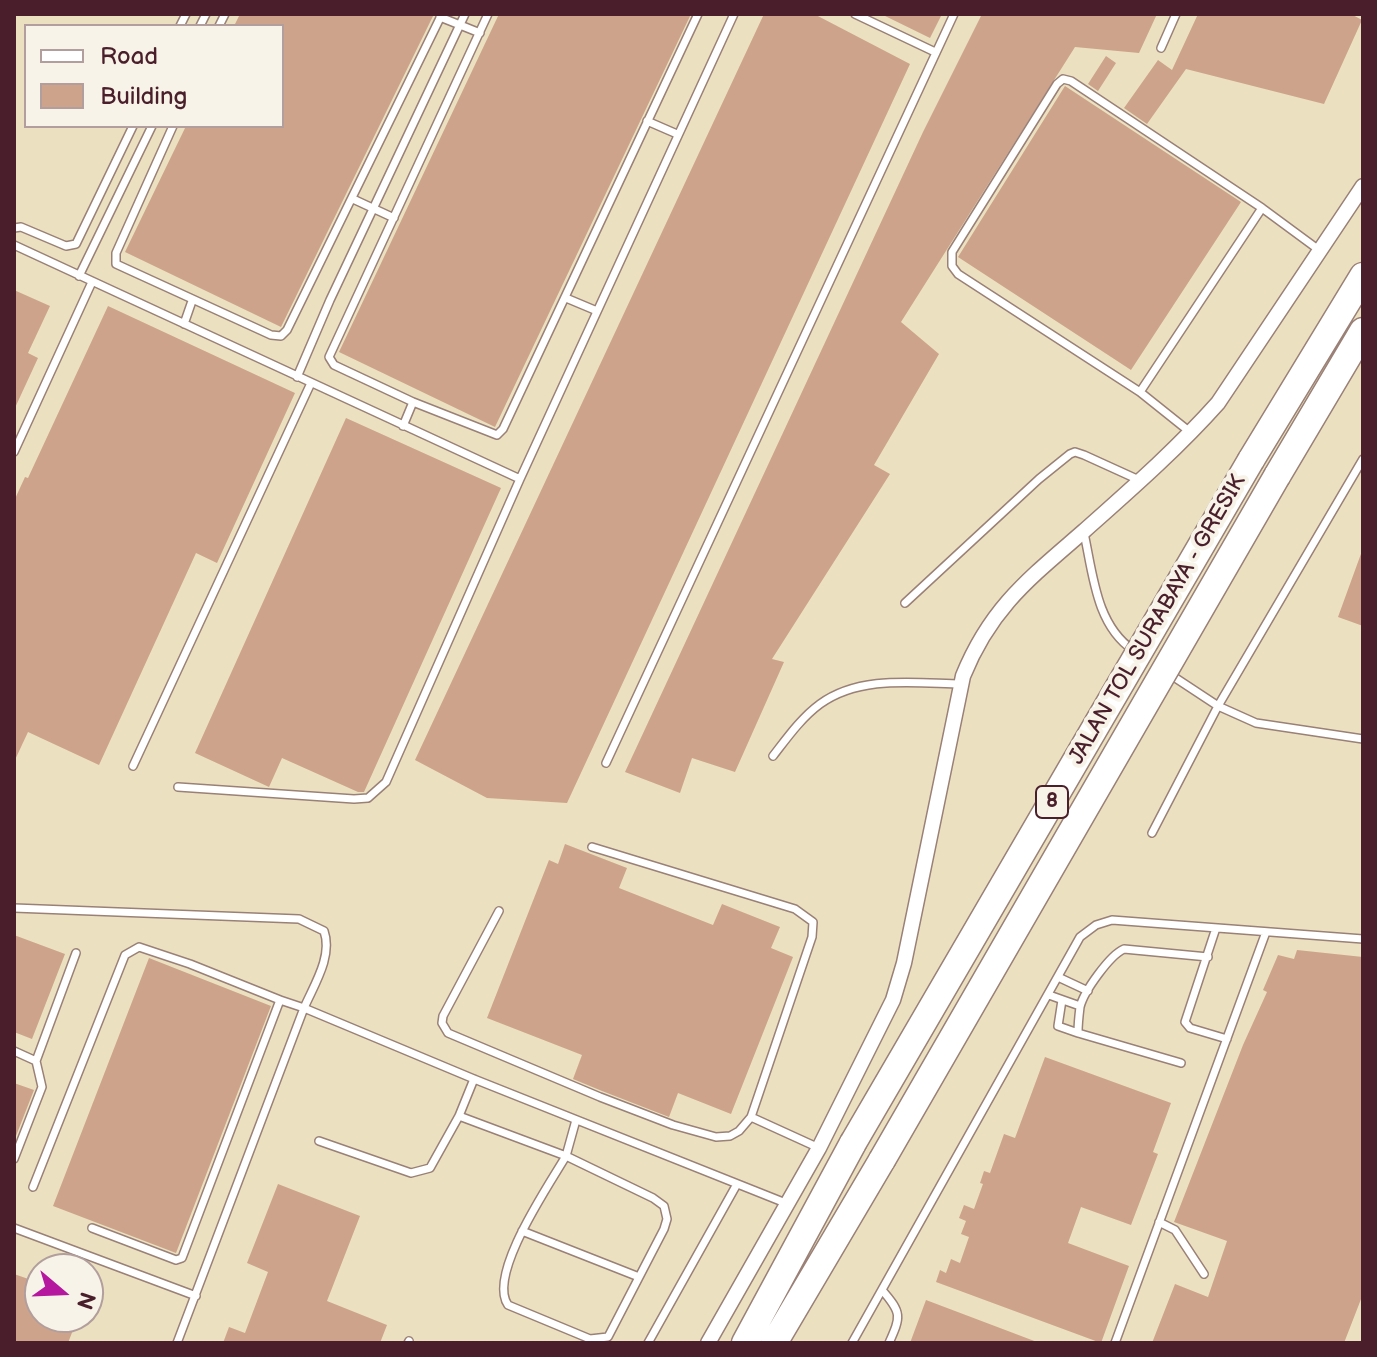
<!DOCTYPE html>
<style>
body{margin:0}
#map{position:relative;width:1377px;height:1357px;overflow:hidden;background:#ebe1c0;font-family:"Balsamiq Sans",sans-serif}
canvas{display:block}
.frame{position:absolute;inset:0;border:16px solid #4a1f2b;pointer-events:none}
.legend{position:absolute;left:24px;top:24px;width:260px;height:104px;box-sizing:border-box;background:#f7f3e8;border:2px solid #b29e9c;margin:0;padding:10px 14px;list-style:none;font-size:24px;color:#4a1f2b}
.legend li{display:flex;align-items:center;gap:16px;height:40px}
.legend b{width:40px;border:2px solid #b29e9c}
.north{position:absolute;left:24px;top:1253px;width:80px;height:80px;box-sizing:border-box;background:#f7f3e8;border:2px solid #b29e9c;border-radius:50%;rotate:109deg;font-size:22px;font-weight:700;line-height:32px;text-align:center;color:#4a1f2b}
.north::after{content:'';display:block;margin:auto;width:28px;height:36px;background:#b5179e;clip-path:polygon(50% 0,100% 100%,50% 72%,0 100%)}
</style>
<div id="map">
<canvas width="1377" height="1357"></canvas>
<div class="frame"></div>
<ul class="legend">
<li><b style="height:10px;background:#fff"></b>Road</li>
<li><b style="height:22px;background:#cea38c"></b>Building</li>
</ul>
<div class="north">N</div>
</div>
<script>
const g = document.querySelector('canvas').getContext('2d');
g.lineJoin = 'round';
function fill(path, color) {
  g.fillStyle = color;
  g.fill(path, 'evenodd');
}
function strokePath(path, color, width, dash) {
  g.strokeStyle = color;
  g.lineWidth = width;
  g.lineCap = dash ? 'butt' : 'round';
  g.setLineDash(dash || []);
  g.stroke(path);
}
function drawText(font, color, halo, rows, align = 'center') {
  g.font = font + ' "Balsamiq Sans",sans-serif';
  g.lineWidth = 8;
  g.setLineDash([]);
  g.textBaseline = 'middle';
  g.strokeStyle = halo;
  g.fillStyle = color;
  for (const [text, x, y, turn = 0] of rows) {
    g.save();
    g.translate(x, y);
    g.rotate((+turn || 0) * Math.PI / 180);
    g.textAlign = isNaN(turn) ? turn : align;
    if (halo) g.strokeText(text, 0, 0);
    g.fillText(text, 0, 0);
    g.restore();
  }
}
fill(new Path2D(`
 M240 14H434L281 327 125 252 186 126H282V26H234Z
 M499 14H691L495 427 339 352Z
 M764 14H814L910 64 567 803 487 798 415 760Z
 M881 14H942L930 38Z
 M982 14H1157L1139 53 1075 47 901 322 939 354 874 465 890 474 772 659 784 662 735 772 692 758 680 793 625 772 923 132Z
 M1198 14H1351L1362 20 1324 104 1186 69 1147 124 1124 108 1158 60 1172 70Z
 M1106 56 1116 63 1098 91 1088 84Z
 M1065 86 1241 202 1131 370 958 257Z
 M14 290 50 306 28 353 38 358 14 410Z
 M108 306 295 393 217 563 196 553 99 765 28 732 14 762V501L25 477 28 478Z
 M346 418 501 488 364 792H358L282 758 269 787 195 753Z
 M1362 551 1363 552V626L1338 617Z
 M565 844 627 868 619 888 713 925 722 904 780 927 771 948 793 957 731 1114 678 1093 669 1117 602 1091 573 1079 582 1055 487 1018 549 860 558 864Z
 M14 935 65 954 32 1039 14 1032Z
 M1297 950 1363 957V1294L1344 1343H1152L1175 1284 1208 1297 1227 1241 1174 1222 1243 1045 1267 992 1263 990 1278 955 1294 959Z
 M149 958 271 1006 176 1253 53 1206Z
 M1045 1057 1171 1103 1153 1152 1158 1154 1131 1225 1081 1207 1068 1243 1129 1266 1101 1343 936 1282 940 1270 946 1273 951 1259 960 1263 969 1237 961 1234 966 1221 959 1218 964 1205 974 1209 983 1184 980 1183 984 1171 990 1173 1004 1134 1015 1138Z
 M14 1083 34 1090 14 1141Z
 M278 1184 360 1216 327 1301 387 1325 380 1343H223L229 1327 245 1333 268 1272 247 1263Z
 M14 1274 40 1283V1317H78L68 1343H14Z
 M926 1300 1037 1342V1343H910Z`), '#cea38c');
const lane = new Path2D(`
 M488 14 329 357 334 365 413 402 497 435 503 429 698 14
 M855 14 935 52
 M440 17 480 33
 M180 26 186 14
 M200 26 206 14
 M219 26 225 14
 M1161 48 1176 14
 M647 121 677 134
 M173 126 116 253V264L271 335 281 336 287 330 442 14
 M353 199 394 218
 M14 228 21 227 66 246 76 244 133 126
 M14 245 520 479
 M79 276 152 126
 M566 298 597 311
 M184 324 192 301
 M297 377 330 300 465 14
 M1140 392 1262 208
 M403 426 413 402
 M1190 432 1140 392 958 274 952 266V252L1057 84 1063 79 1071 81 1262 208 1319 250
 M14 452 92 282
 M1084 533C1093 574 1096 625 1133 650
 M905 603 1039 479 1070 454 1075 452 1084 455 1139 480
 M1171 675 1218 706 1256 723 1363 739
 M773 756C787 738 801 718 820 704 860 675 914 683 961 684
 M606 763 954 14
 M133 766 311 383
 M178 787 354 799 368 798 386 782 520 479 734 14
 M1152 833 1218 706 1363 459
 M592 847 795 909 813 922 812 937 751 1117
 M14 908 299 919 324 931C333 956 314 985 304 1008L474 1079 788 1204
 M499 911 443 1016 442 1023 448 1033 600 1097 673 1125 716 1137 730 1136 739 1131 751 1117 819 1148
 M1216 928 1185 1022 1190 1028 1227 1039
 M1058 977 1088 991
 M1049 995 1080 1006
 M1062 1000 1058 1026 1078 1033
 M14 1051 36 1061 42 1087 14 1159
 M36 1061 76 953
 M1181 1063 1078 1033C1078 1025 1079 1015 1080 1007 1084 991 1110 955 1124 949L1208 957
 M459 1116 566 1156C549 1185 487 1275 508 1305L590 1339 608 1337 664 1229 667 1219 664 1206 653 1198 566 1156 576 1120
 M319 1141 411 1173 430 1168 459 1116 474 1079
 M33 1187 125 955 139 947 190 964 280 1000
 M1159 1222 1175 1230 1204 1274
 M14 1228 196 1296
 M92 1228 176 1260 182 1258 280 1000 304 1008 177 1343
 M522 1231 639 1277
 M882 1290C902 1313 901 1316 889 1343
 M408 1343 409 1341
 M648 1343 737 1184
 M852 1343 1080 937 1096 925 1112 920 1363 939
 M1115 1343 1266 932`);
const street = new Path2D(`
 M708 1343 819 1148 893 1000 904 963 963 676C991 607 1030 578 1084 531 1130 490 1177 449 1218 403L1363 186`);
const highway = new Path2D(`
 M1251 460 1363 276
 M1277 476 1363 331
 M745 1343 853 1143
 M774 1343 882 1160`);
strokePath(lane, '#9a8076', 10);
strokePath(street, '#9a8076', 17);
strokePath(highway, '#9a8076', 29);
strokePath(lane, '#fff', 7);
strokePath(street, '#fff', 14);
strokePath(highway, '#fff', 26);
const highwayBridge = new Path2D(`
 M853 1143 1251 460
 M882 1160 1277 476`);
strokePath(highwayBridge, '#9a8076', 29, []);
strokePath(highwayBridge, '#fff', 26);
for (const [x, y, w] of [
 [1052,802,32]
]) {
  const box = new Path2D();
  box.roundRect(x - w / 2, y - 16, w, 32, 6);
  g.fillStyle = '#f7f3e8';
  g.fill(box);
  strokePath(box, '#4a1f2b', 2);
}
drawText('bold 20px', '#4a1f2b', null, [
 ["8",1052,802]
]);
drawText('22px', '#4a1f2b', '#f7f3e8', [
 ["JALAN TOL SURABAYA - GRESIK",1158,620,-60]
]);
</script>
